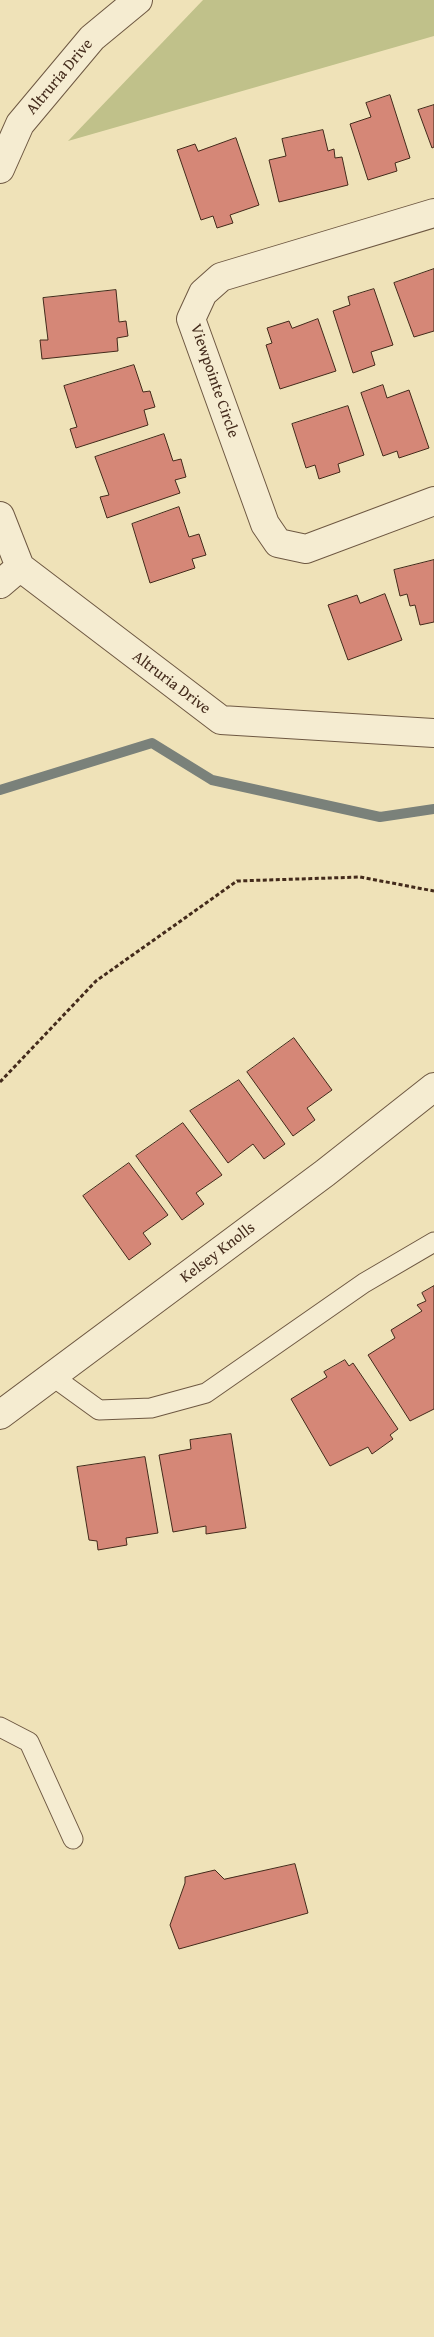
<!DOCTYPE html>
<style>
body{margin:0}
canvas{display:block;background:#efe2b8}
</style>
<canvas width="434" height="2337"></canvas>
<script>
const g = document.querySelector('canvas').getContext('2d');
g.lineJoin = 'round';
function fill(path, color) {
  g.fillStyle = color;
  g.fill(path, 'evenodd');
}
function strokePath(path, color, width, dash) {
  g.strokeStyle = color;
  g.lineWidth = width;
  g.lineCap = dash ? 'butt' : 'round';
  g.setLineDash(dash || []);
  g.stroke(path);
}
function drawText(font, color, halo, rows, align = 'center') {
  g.font = font + ' "Gentium Book Plus",serif';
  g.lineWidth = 4.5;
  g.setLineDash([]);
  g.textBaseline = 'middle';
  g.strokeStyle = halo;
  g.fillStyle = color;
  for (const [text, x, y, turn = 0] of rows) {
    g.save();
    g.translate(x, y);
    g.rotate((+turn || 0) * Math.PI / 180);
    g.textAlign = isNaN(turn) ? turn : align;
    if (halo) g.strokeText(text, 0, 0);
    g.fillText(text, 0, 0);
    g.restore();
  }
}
fill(new Path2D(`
 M203 0H434V36L68 141Z`), '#c0c18a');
strokePath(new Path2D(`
 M0 790 152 743 212 780 380 817 434 809`), '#7a817a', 10);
const building = new Path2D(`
 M390 95 410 158 395 163 397 171 368 180 350 124 371 117 366 103Z
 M434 105V147L432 148 418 110Z
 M323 130 328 151 334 149 335 158 342 157 348 185 279 202 269 160 286 156 282 139Z
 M236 138 259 205 230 215 233 223 217 228 213 216 201 220 177 150 195 144 198 151Z
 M434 269V331L414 337 394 283Z
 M374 289 393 345 371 352 375 365 353 373 333 311 350 305 348 297Z
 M116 290 119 322 126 321 128 336 117 338 118 351 42 359 40 340H48L43 298Z
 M318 319 336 371 280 389 266 345 272 343 267 328 289 321 292 328Z
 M134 365 143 392 150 391 155 407 144 410 148 425 76 448 70 429 77 427 64 386Z
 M383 385 387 398 409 390 429 448 399 458 397 451 383 456 361 393Z
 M348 406 364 455 338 464 340 472 319 479 315 465 306 468 292 424Z
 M164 434 173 461 181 459 186 477 175 480 180 493 107 518 100 497 109 495 95 457Z
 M179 507 189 537 199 534 206 555 192 559 195 568 150 583 132 524Z
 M434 560V622L420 625 415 605 410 606 407 594 400 596 394 570Z
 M385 594 402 640 348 660 328 605 357 595 360 603Z
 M294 1038 332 1090 307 1108 315 1120 293 1136 247 1072Z
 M239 1080 285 1144 264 1159 253 1144 228 1163 190 1111Z
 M183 1123 222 1175 196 1193 204 1204 182 1220 136 1156Z
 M129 1163 168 1215 143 1233 151 1244 129 1260 83 1196Z
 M434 1286V1409L410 1421 368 1355 395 1338 391 1330 422 1311 417 1305 426 1301 422 1293Z
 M345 1360 349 1366 353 1363 398 1429 390 1435 393 1439 372 1454 368 1447 330 1466 291 1399 327 1377 324 1372Z
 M231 1434 246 1528 206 1534V1526L173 1532 159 1455 191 1449 190 1440Z
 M145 1457 158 1533 126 1538 127 1545 98 1550 97 1541 89 1540 77 1467Z
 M295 1864 308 1913 179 1949 170 1925 185 1883V1877L215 1870 224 1879Z`);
fill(building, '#d58777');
strokePath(building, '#432a1b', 1);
const service = new Path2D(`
 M52 1376 99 1410 151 1408 206 1393 364 1283 434 1242
 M0 1727 29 1742 73 1839`);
const minor = new Path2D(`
 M0 169 20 124 92 38 138 0
 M434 213 221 277 203 293 191 319 265 524 278 543 306 549 434 501
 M0 516 20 567 221 720 434 733
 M0 584 20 567
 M0 1415 325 1173 434 1087`);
strokePath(service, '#6e5842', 21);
strokePath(minor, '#6e5842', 30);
strokePath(new Path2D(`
 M0 1082 96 981 237 881 360 877 434 891`), '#432a1b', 3, [4, 2.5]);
strokePath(service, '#f5ecd1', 19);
strokePath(minor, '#f5ecd1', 28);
drawText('16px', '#432a1b', '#f5ecd1', [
 ["Altruria Drive",60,77,-50],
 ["Viewpointe Circle",214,381,71],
 ["Altruria Drive",171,683,37],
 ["Kelsey Knolls",218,1253,-37]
]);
</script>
